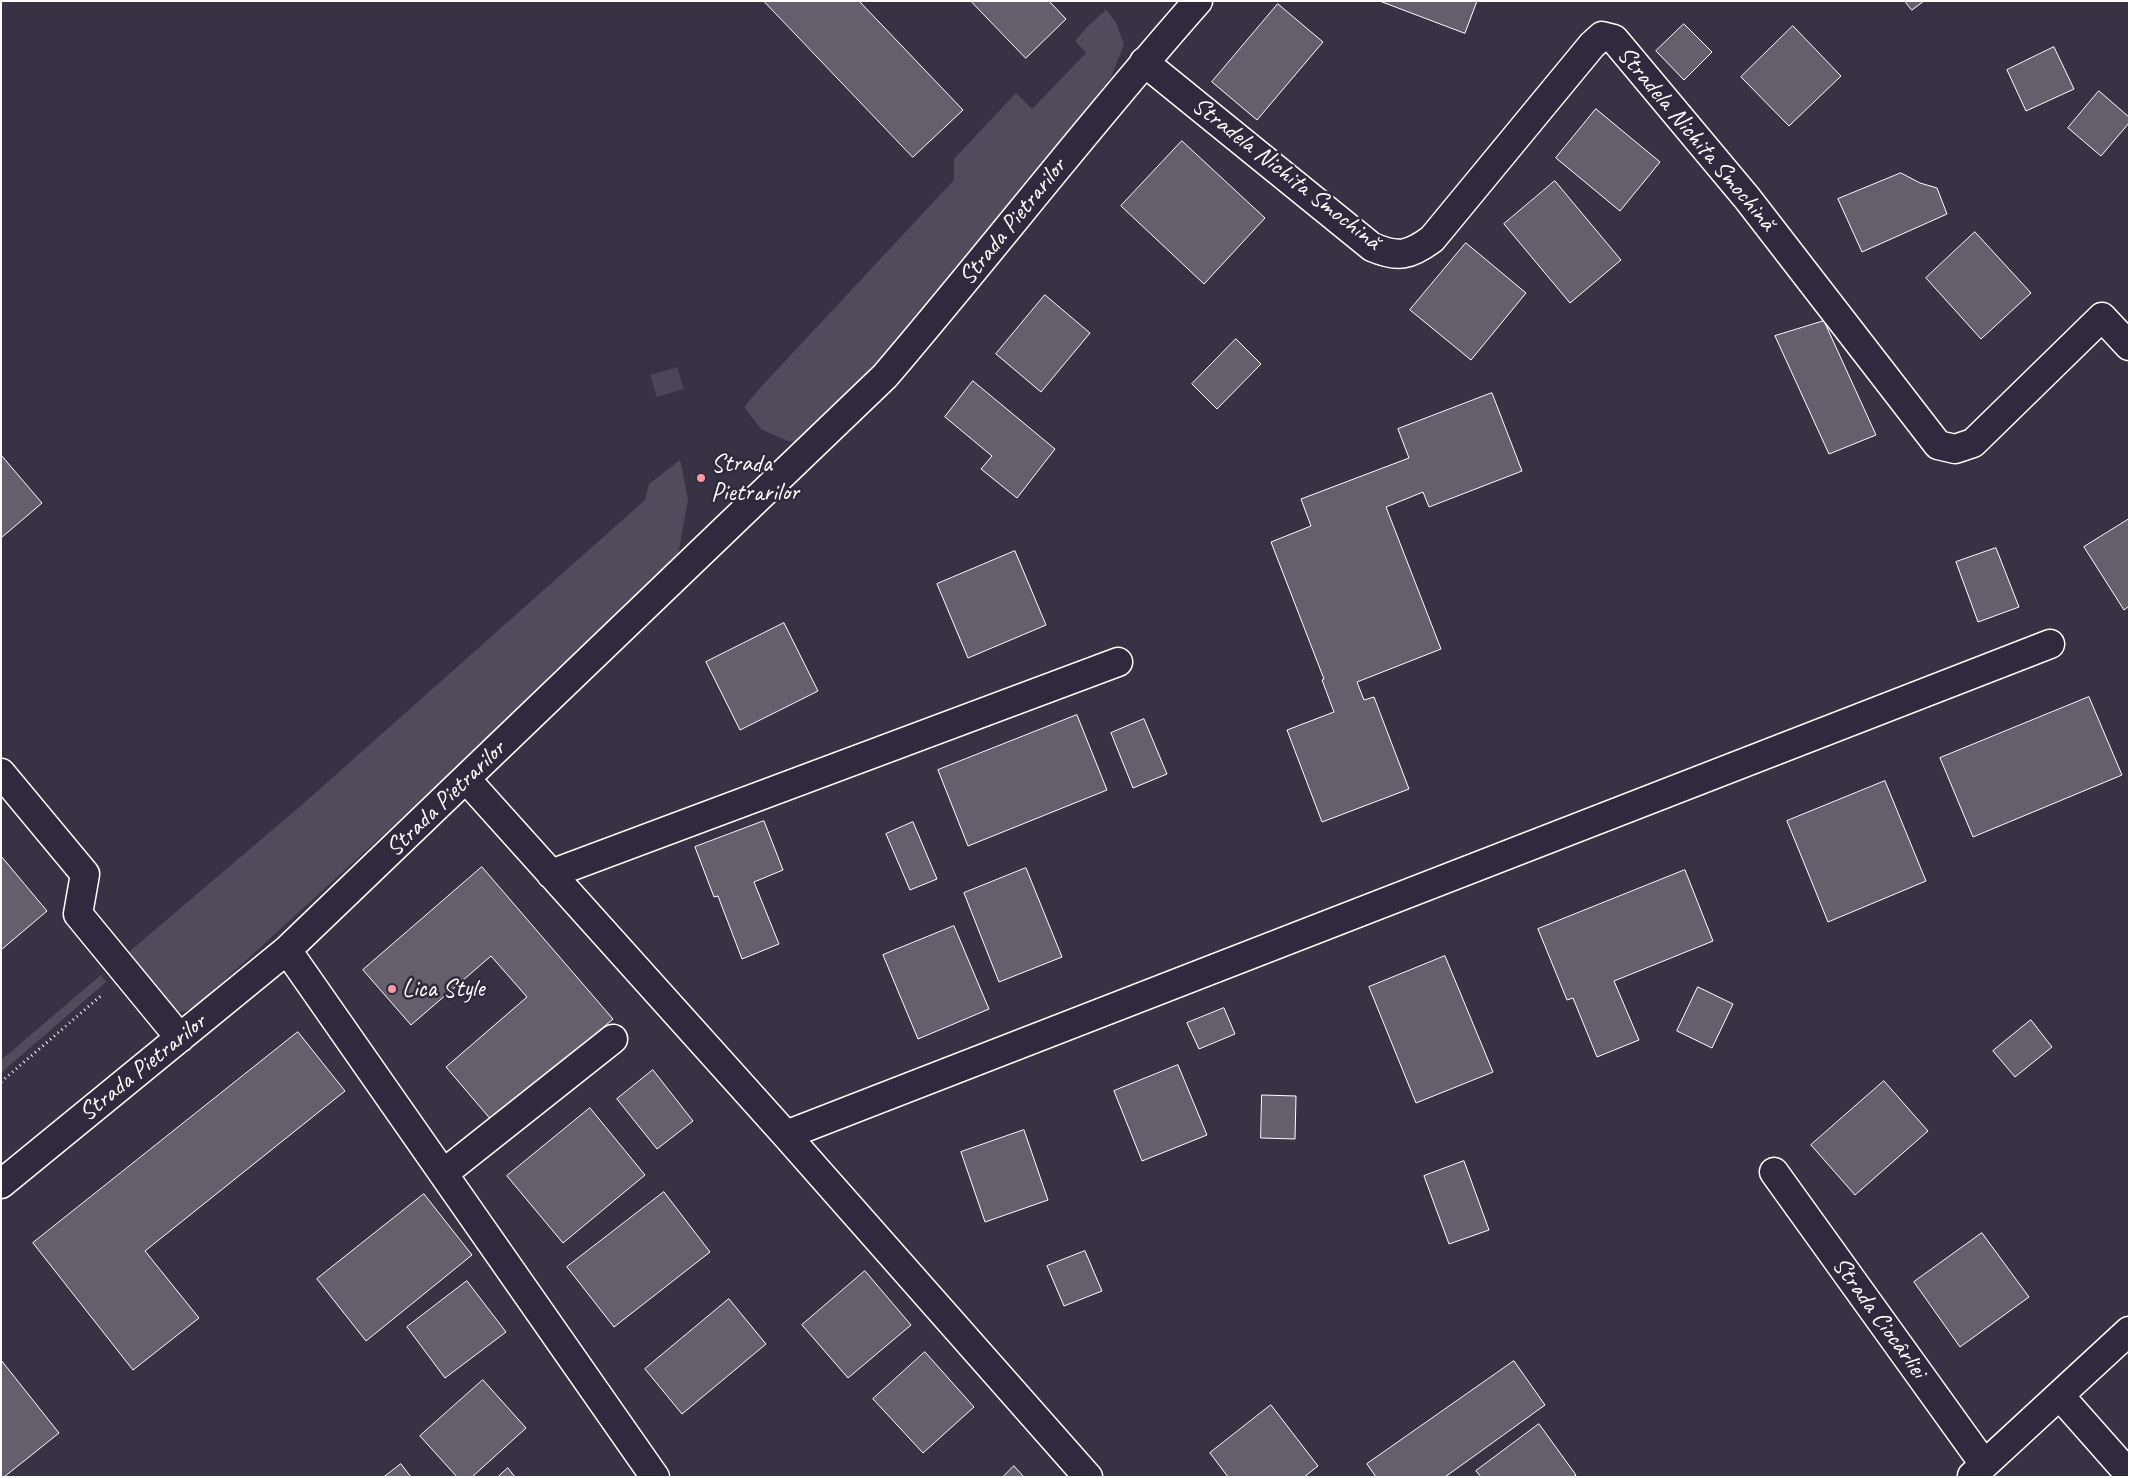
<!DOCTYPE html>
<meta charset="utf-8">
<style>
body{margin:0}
#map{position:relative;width:2130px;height:1478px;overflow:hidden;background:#373345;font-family:Caveat,sans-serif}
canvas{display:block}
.frame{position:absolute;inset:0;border:2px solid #fff;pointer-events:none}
</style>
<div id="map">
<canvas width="2130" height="1478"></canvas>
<div class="frame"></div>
</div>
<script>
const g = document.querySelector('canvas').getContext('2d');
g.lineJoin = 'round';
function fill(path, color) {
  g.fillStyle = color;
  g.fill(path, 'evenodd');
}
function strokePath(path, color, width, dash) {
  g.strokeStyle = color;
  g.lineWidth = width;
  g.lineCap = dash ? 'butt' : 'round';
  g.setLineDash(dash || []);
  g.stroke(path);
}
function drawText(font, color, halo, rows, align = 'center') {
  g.font = font + ' Caveat,sans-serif';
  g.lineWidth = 5;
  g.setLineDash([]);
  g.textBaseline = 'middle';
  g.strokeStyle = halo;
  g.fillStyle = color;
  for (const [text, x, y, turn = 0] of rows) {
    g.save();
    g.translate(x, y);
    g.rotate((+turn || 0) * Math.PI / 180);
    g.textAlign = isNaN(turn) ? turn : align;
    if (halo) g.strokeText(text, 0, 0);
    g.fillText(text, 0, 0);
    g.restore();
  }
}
fill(new Path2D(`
 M1106 10 1116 22 1124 45 1111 77 1056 148 849 397 800 445 783 439 761 429 744 407 760 388 954 180V159L1016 93 1032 109 1086 53 1075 41 1089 25Z
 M680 460 688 499 677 561 641 599 193 1009 174 1013 123 957 304 803 645 500 649 484Z
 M101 975 106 982 1 1073V1060Z`), '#514c5c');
const building = new Path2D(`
 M764 1H859L963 110 913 157Z
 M971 1H1049L1066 19 1026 58Z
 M1380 1H1477L1465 33Z
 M1905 1H1924L1912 10Z
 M1278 4 1323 42 1257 120 1212 82Z
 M1684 24 1712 52 1684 80 1656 51Z
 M1793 26 1841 76 1789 126 1741 77Z
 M2054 47 2074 89 2026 111 2007 70Z
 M2099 91 2129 117V123L2101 156 2068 128Z
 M1596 109 1660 162 1620 211 1556 158Z
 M1182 141 1265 218 1204 284 1121 206Z
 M1901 173 1920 183 1937 188 1947 214 1862 252 1838 199Z
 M1555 181 1621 260 1570 303 1504 224Z
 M1975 232 2031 293 1981 339 1926 278Z
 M1466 243 1526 293 1471 360 1410 310Z
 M1045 295 1090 333 1041 392 996 354Z
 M1824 321 1876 435 1829 454 1775 336Z
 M1236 339 1261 364 1217 409 1192 384Z
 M973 381 1055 449 1017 498 981 469 992 456 945 417Z
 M1492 393 1522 471 1429 507 1423 492 1386 507 1441 649 1357 682 1364 700 1374 697 1409 789 1322 822 1287 730 1334 712 1322 680 1324 679 1271 542 1311 526 1301 499 1409 458 1398 429Z
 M1 455 42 503 1 538Z
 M2129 519V606L2124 610 2084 547Z
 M1996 548 2019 607 1978 622 1956 562Z
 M1015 551 1046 625 968 658 937 584Z
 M784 623 818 691 740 730 706 662Z
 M2089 697 2122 775 1973 837 1940 758Z
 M1077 715 1107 790 968 846 938 770Z
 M1144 719 1167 774 1133 788 1111 733Z
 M1885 781 1926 881 1828 922 1787 821Z
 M764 821 783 870 754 882 779 944 742 959 718 896 714 897 695 847Z
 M913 822 937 879 910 890 886 834Z
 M1 856 47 911 1 950Z
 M482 867 613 1019 493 1122 446 1067 527 997 491 956 411 1025 363 970Z
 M1026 868 1062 957 999 982 964 893Z
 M1685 870 1713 941 1614 981 1639 1040 1597 1057 1573 998 1567 1000 1538 929Z
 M954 926 989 1009 918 1039 883 955Z
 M1445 956 1493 1072 1416 1103 1369 987Z
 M1698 987 1733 1004 1712 1048 1677 1031Z
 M1224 1008 1235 1034 1199 1049 1187 1023Z
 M2031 1020 2052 1047 2015 1077 1993 1051Z
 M298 1032 345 1091 145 1251 199 1318 133 1370 33 1243Z
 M1178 1065 1207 1135 1142 1161 1114 1091Z
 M653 1070 693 1121 657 1149 617 1099Z
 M1884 1081 1928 1131 1855 1195 1811 1145Z
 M1262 1095 1296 1096 1295 1139 1261 1138Z
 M590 1108 645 1175 563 1243 507 1176Z
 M1024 1130 1048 1200 985 1222 961 1152Z
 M1464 1161 1489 1230 1449 1244 1424 1176Z
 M664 1192 710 1252 614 1327 567 1267Z
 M424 1194 472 1255 366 1341 317 1279Z
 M1982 1233 2029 1297 1960 1347 1914 1282Z
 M1085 1251 1102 1291 1064 1306 1047 1266Z
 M865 1271 911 1325 848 1378 802 1325Z
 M467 1281 506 1332 445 1378 407 1327Z
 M729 1299 766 1344 682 1414 645 1369Z
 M925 1352 974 1407 923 1453 873 1399Z
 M1 1360 59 1433 4 1477H1Z
 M1514 1361 1545 1405 1445 1477H1376L1367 1464Z
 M483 1380 526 1428 472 1477H457L420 1436Z
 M1271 1405 1318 1466 1304 1477H1228L1210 1453Z
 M1539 1424 1576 1475 1573 1477H1481L1476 1471Z
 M401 1464 411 1477H384Z
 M1014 1466 1024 1477H1003Z
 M508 1468 515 1477H498Z`);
fill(building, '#635f6d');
strokePath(building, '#fff', 1);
strokePath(new Path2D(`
 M664 371 670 393`), '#4b4758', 28, [28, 14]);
const minor = new Path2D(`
 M1144 62 1372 247C1398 258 1409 256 1432 239L1592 45 1602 36 1614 39 1747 198 1938 445 1955 449 1973 443 2102 317 2129 346
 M1 773 85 874 78 914 180 1038
 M466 779 786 1135 1088 1477
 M551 874 1118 662
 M287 950 655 1477
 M786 1135 2050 644
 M1774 1172 1984 1464
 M444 1173 613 1039
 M1 1184 287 950 885 376C991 252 1090 123 1198 1
 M2060 1396 2129 1474
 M1972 1476 2129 1331`);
strokePath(minor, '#fff', 31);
strokePath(new Path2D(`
 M1 1082 103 994`), '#fff', 3, [1, 4]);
strokePath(minor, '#2f2a3d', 28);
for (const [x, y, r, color] of [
 [701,478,5,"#ff9aa2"],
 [392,989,5,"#ff9aa2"]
]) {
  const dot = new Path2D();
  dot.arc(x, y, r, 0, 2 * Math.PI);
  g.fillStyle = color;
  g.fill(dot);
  strokePath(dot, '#2f2a3d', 2);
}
drawText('25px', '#fff', '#2f2a3d', [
 ["Stradela Nichita Smochină",1696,139,50],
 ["Stradela Nichita Smochină",1286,174,38],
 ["Strada Pietrarilor",1013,222,-51],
 ["Strada Pietrarilor",446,799,-44],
 ["Strada Pietrarilor",143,1068,-39],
 ["Strada Ciocârliei",1879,1318,54]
]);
drawText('25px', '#fff', '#2f2a3d', [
 ["Strada",711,464],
 ["Pietrarilor",711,493],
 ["Lica Style",402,989]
], 'left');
</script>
